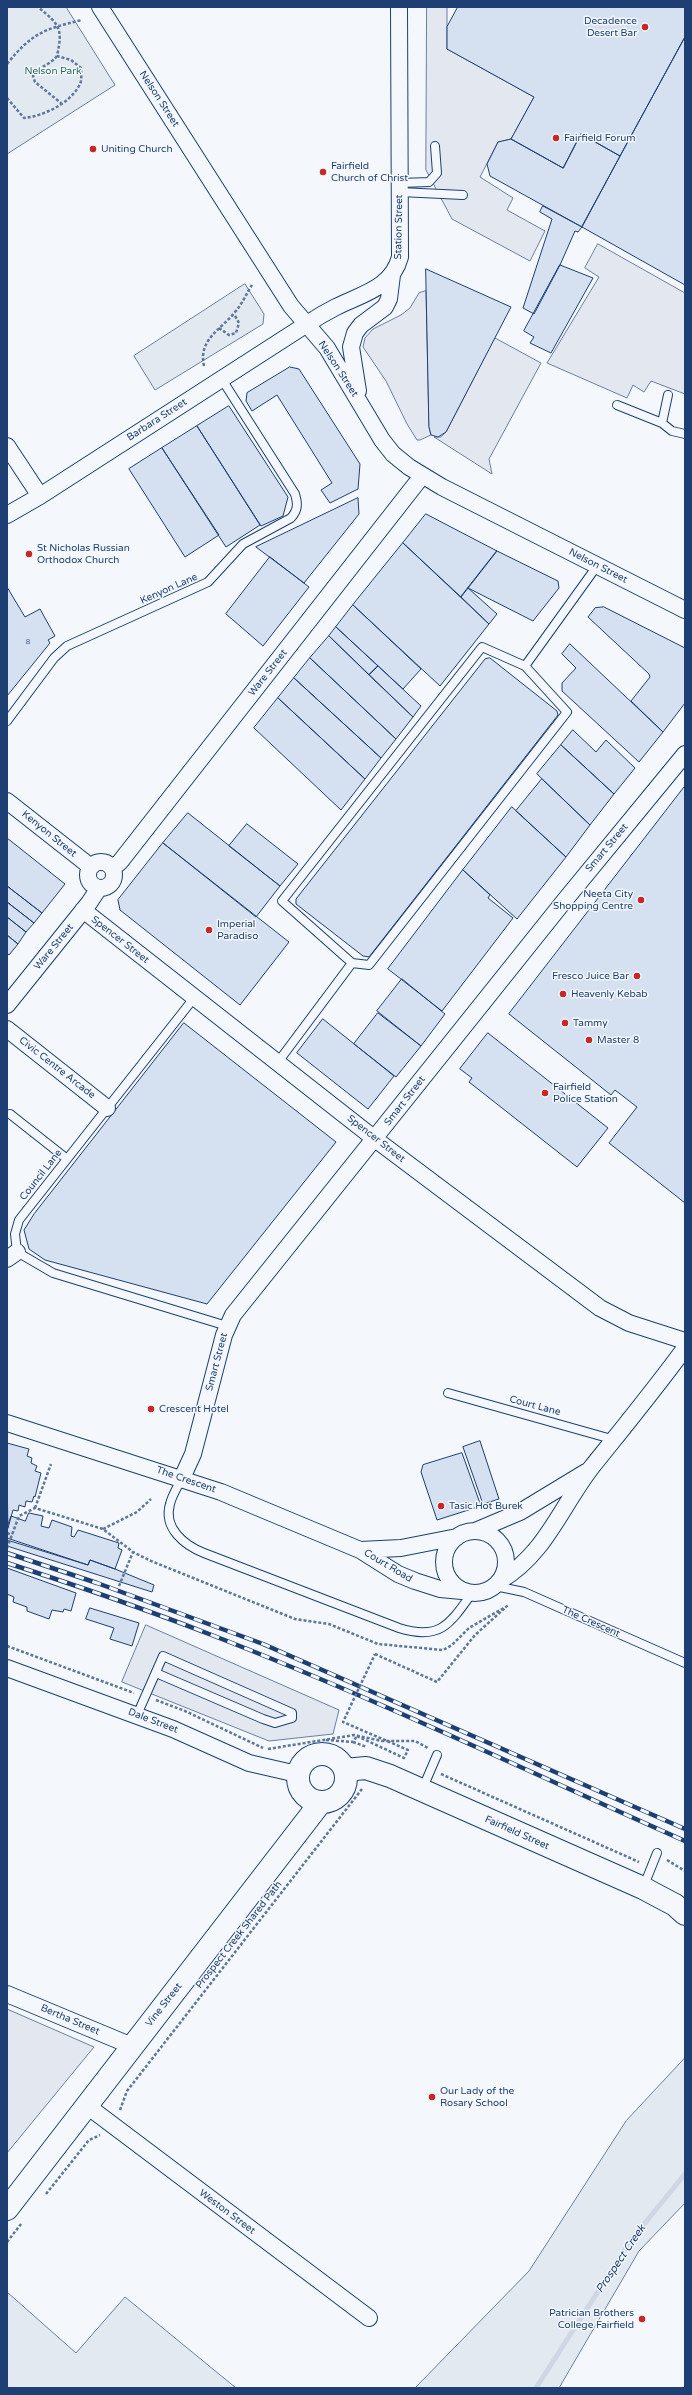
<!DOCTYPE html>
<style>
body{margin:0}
#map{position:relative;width:692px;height:2395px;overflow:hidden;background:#f4f7fb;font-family:"Varela Round",sans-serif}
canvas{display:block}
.frame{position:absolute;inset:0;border:8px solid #1d3f73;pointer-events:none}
</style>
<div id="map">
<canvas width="692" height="2395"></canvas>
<div class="frame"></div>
</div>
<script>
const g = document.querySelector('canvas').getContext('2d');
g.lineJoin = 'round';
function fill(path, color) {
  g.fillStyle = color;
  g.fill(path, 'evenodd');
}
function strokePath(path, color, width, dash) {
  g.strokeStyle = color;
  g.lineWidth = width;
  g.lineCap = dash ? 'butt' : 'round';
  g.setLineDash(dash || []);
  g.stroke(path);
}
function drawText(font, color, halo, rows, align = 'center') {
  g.font = font + ' "Varela Round",sans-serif';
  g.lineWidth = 3;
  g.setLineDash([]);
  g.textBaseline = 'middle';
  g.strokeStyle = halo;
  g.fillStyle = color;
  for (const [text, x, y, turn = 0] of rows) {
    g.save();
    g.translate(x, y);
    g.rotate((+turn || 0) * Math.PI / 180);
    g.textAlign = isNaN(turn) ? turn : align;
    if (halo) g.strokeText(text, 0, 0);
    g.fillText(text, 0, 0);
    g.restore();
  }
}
const green = new Path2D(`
 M7 7H66L115 85 7 154Z
 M245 284 264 314 263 324 155 390 134 356Z
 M685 2058V2203L639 2251 559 2388H415L529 2271 626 2121Z
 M7 2292 76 2353 125 2297 236 2388H7Z`);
fill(green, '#e3e9f0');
strokePath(green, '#687fa3', 1);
const parking = new Path2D(`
 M427 7H447V49L534 97 511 139 498 142 480 177 513 198 507 210 545 231 530 261 452 219 426 170Z
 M598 244 685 293V394L651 381 644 392 633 385 627 398 547 363 599 277 585 268Z
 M426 291 429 427 431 435 420 440H417L407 424 386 381 363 347 365 338 373 329 401 315 410 308 419 293Z
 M495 338 541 363 489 459 492 474 434 437H441L446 432Z
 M146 1625 339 1710 333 1734 269 1741 122 1682Z
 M7 2009 94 2047 7 2153Z`);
fill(parking, '#e3e8f0');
strokePath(parking, '#687fa3', 1);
strokePath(new Path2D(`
 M536 2388 631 2240 685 2174`), '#cfd7e4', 5);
const building = new Path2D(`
 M458 7H685V37L620 156 581 134 563 168 511 139 534 97 447 49V27Z
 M685 37V285L582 227Z
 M581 134 620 156 582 227 490 176 487 164 498 142 511 139 563 168Z
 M543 206 582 227 578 232 575 231 560 265 534 314 523 308 552 219 540 212Z
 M560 265 593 278 551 353 530 343 534 337 524 331Z
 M426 269 511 307 446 432 438 437 431 435 429 427Z
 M290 367 299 369 360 464 358 489 330 503 321 490 332 483 277 395 252 411 246 401 247 393Z
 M229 406 288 497 283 516 261 526 197 426Z
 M197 426 260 525 226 547 162 448Z
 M162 448 219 535 185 557 129 469Z
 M358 498 359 514 304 583 256 547Z
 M426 514 497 551 461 597 403 543Z
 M403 543 489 624 440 686 353 605Z
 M497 551 558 581 559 588 533 621 468 588Z
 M270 557 309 587 263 646 226 614Z
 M7 587 25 617 40 609 55 636 48 640 50 643 7 696Z
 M468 588 497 614 489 624 461 597Z
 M353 605 421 669 403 689 336 627Z
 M604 607 685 648V703L663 732 631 701 650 677 649 674 588 617 595 608Z
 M336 627 378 666 369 675 329 636Z
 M329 636 413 717 396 739 310 658Z
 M570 644 663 732 639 762 562 691V683L576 668 562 654Z
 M310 658 396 739 381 758 294 678Z
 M490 658 557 711 558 715 369 957 363 956 296 904V899L485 659Z
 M378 666 421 706 413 717 369 675Z
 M294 678 381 758 365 779 278 698Z
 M278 698 365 779 341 810 254 728Z
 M573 730 596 752 606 740 635 768 614 794 561 745Z
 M561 745 614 794 590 825 537 774Z
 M542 779 590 825 566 857 516 811Z
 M685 786V1203L609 1143 637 1107 615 1090 611 1095 509 1014Z
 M512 807 566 857 517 919 463 870Z
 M188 813 280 886 256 917 163 843Z
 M247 824 298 864 280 886 229 846Z
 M7 838 65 884 42 913 7 886Z
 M163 843 289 942 240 1005 120 910 118 900Z
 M463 870 490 895 488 898 513 918 442 1011 388 969Z
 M7 886 42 913 34 923 7 902Z
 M7 902 34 923 26 932 7 917Z
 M7 917 26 932 18 944 7 935Z
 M7 935 18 944 9 955 7 953Z
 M402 979 445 1014 421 1046 377 1011Z
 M378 1013 421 1046 396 1077 354 1044Z
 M323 1019 394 1076 368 1109 297 1053Z
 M184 1023 336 1142 207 1304 45 1260 29 1249 24 1230 34 1214Z
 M488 1033 608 1128 577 1167 469 1082 472 1078 460 1069Z
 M480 1441 499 1499 483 1504 463 1447Z
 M7 1443 29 1449 27 1456 32 1458 31 1463 37 1466 35 1471 41 1473 35 1497 34 1496 32 1502 26 1501 25 1507 19 1505 18 1511 13 1510 8 1528Z
 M462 1453 481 1506 437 1520 421 1472 423 1465Z
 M29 1513 43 1516 41 1526 49 1528 52 1520 72 1527 71 1536 74 1537 78 1530 119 1543 118 1548 122 1550 115 1569 90 1560 88 1565 7 1540V1527L11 1516 25 1521Z
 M7 1538 88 1565 90 1560 115 1569 154 1585 152 1592 7 1546Z
 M7 1568 76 1593 71 1611 64 1609 63 1612 52 1610 49 1619 27 1611V1607L13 1602 14 1597 7 1594Z
 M90 1608 139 1623 132 1646 110 1639 114 1628 86 1619Z`);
fill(building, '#d5e0f0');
strokePath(building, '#1d3f73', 1);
const lane = new Path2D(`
 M400 183 429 182 437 173 435 146
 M400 192 463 195
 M668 395 662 423 672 431 685 434
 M617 405 662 423
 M482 647 525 666 567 712 369 965 352 963 282 901Z
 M525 666 597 566
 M7 721 54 658 67 646 208 582 243 544 291 518C298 510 298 504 295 494L221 378
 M194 998 19 1220 15 1234 17 1252 53 1273 227 1326
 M278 1062 352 963
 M10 1114 67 1159
 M448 1393 615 1440
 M182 1478C178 1486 172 1495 170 1504 163 1528 184 1545 204 1553L399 1628C440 1641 450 1624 472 1593
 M495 1586 524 1592 685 1663
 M137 1715 163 1656 292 1713V1718L275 1723 263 1719 156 1673
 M422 1790 437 1755
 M643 1888 657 1853`);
const street = new Path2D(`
 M100 7 291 306 327 348 382 440 393 454 409 467 442 487 685 610
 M358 391 351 347 355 333 361 325 385 307 389 299 392 275
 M7 446 40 496
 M7 515 40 496 307 324C316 318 326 312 336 307 362 294 392 288 400 257L399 7
 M7 801 91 867
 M88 875a13 13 0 1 1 26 0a13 13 0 1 1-26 0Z
 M113 868 120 862 422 476
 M83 910 375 1139 600 1308 629 1323 685 1341
 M7 1005 89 903 99 888
 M7 1029 107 1108
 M7 1259 17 1252
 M7 1423 221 1492 360 1550 398 1574 415 1581 440 1589 462 1591
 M182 1478 193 1454 224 1335 233 1315 565 900 685 754
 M475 1531 520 1512 586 1472
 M444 1562a31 31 0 1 1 62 0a31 31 0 1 1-62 0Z
 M360 1550 401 1548 457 1537
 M501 1580C545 1554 561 1507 591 1468 623 1428 655 1389 685 1348
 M7 1668 173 1729 249 1763 297 1774
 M7 1994 132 2046
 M86 2105 369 2318`);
const secondary = new Path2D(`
 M298 1778a24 24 0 1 1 48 0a24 24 0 1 1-48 0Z
 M345 1770 366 1768 390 1776 643 1888 675 1905 685 1914
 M7 2209 321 1802`);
strokePath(lane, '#1d3f73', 10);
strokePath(street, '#1d3f73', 18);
strokePath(secondary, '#1d3f73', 24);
strokePath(new Path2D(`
 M57 56C48 67 40 65 33 76L35 82 61 103
 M7 64C32 33 44 29 82 20
 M7 98 24 118C44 116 71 103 80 84 82 80 81 73 81 68L71 60 57 56C63 28 60 25 38 7
 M219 328 229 335 236 333 239 323 234 314
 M204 366C198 339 221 330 235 312 243 303 246 294 252 285
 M35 1508 51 1464
 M103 1529 137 1512 151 1499
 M7 1533 12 1535
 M7 1548 19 1516 35 1508 103 1529 133 1552 151 1561 295 1619 329 1624 378 1644 443 1650 452 1645 469 1628 509 1605
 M119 1586 133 1552
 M7 1646 134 1693
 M375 1654 437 1682 475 1635 505 1608
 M156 1700 185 1711 263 1748
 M326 1740 353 1742 357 1736
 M353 1742 367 1747
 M268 1749 354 1735 382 1741H415L428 1748
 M441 1774 639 1862
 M667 1860 685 1871
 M120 2110 127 2091 362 1789
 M46 2194 89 2140 100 2135
 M7 2242 21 2224`), '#5e769c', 2.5, [3, 2]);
strokePath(lane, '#f4f7fb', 8);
strokePath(street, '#f4f7fb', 16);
strokePath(secondary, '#f4f7fb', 22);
const rail = new Path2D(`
 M7 1553 97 1583 263 1644 685 1829
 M7 1563C75 1585 142 1608 209 1634 370 1696 527 1771 685 1841`);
strokePath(rail, '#1d3f73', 4.5);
strokePath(rail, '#f4f7fb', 3, [9]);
strokePath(new Path2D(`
 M357 1736 404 1758 408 1750 343 1722 375 1654`), '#5e769c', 2.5, [3, 2]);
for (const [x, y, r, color] of [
 [645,27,4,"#c62828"],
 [556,138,4,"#c62828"],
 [93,149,4,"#c62828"],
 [323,172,4,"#c62828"],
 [29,554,4,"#c62828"],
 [641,900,4,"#c62828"],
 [209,930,4,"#c62828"],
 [637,976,4,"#c62828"],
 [563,994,4,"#c62828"],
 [565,1023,4,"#c62828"],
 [589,1040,4,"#c62828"],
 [545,1093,4,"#c62828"],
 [151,1409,4,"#c62828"],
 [441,1506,4,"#c62828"],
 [432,2097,4,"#c62828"],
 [642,2319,4,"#c62828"]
]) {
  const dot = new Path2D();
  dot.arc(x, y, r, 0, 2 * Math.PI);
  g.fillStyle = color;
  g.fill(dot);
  strokePath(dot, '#f4f7fb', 1.5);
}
drawText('8px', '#4b6792', null, [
 ["8",28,642]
]);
drawText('10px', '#1d3f73', '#f4f7fb', [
 ["Decadence",637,21,"right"],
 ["Desert Bar",637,33,"right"],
 ["Fairfield Forum",564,138],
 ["Uniting Church",101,149],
 ["Fairfield",331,166],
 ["Church of Christ",331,178],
 ["St Nicholas Russian",37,548],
 ["Orthodox Church",37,560],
 ["Neeta City",633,894,"right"],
 ["Shopping Centre",633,906,"right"],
 ["Imperial",217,924],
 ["Paradiso",217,936],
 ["Fresco Juice Bar",629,976,"right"],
 ["Heavenly Kebab",571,994],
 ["Tammy",573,1023],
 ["Master 8",597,1040],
 ["Fairfield",553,1087],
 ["Police Station",553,1099],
 ["Crescent Hotel",159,1409],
 ["Tasic Hot Burek",449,1506],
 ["Our Lady of the",440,2091],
 ["Rosary School",440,2103],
 ["Patrician Brothers",634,2313,"right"],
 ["College Fairfield",634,2325,"right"]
], 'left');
drawText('10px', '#2c6c60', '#f4f7fb', [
 ["Nelson Park",53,71]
]);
drawText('10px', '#1d3f73', '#f4f7fb', [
 ["Nelson Street",159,99,57],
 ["Station Street",399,227,-89],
 ["Nelson Street",338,369,57],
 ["Barbara Street",157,420,-33],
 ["Nelson Street",598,566,27],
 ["Kenyon Lane",169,589,-24],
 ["Ware Street",268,673,-52],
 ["Kenyon Street",49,834,39],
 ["Smart Street",607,848,-50],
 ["Spencer Street",120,940,38],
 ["Ware Street",54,947,-51],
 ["Civic Centre Arcade",57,1068,38],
 ["Smart Street",405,1101,-52],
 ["Spencer Street",376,1139,38],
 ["Council Lane",41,1175,-52],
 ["Smart Street",217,1362,-75],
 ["Court Lane",535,1406,15],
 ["The Crescent",186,1480,19],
 ["Court Road",388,1566,31],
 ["The Crescent",591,1622,24],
 ["Dale Street",153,1721,21],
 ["Fairfield Street",517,1833,24],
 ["Prospect Creek Shared Path",239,1935,-52],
 ["Vine Street",164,2005,-52],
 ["Bertha Street",70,2020,23],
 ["Weston Street",227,2212,37]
]);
drawText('italic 11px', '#1d3f73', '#f4f7fb', [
 ["Prospect Creek",621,2259,-56]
]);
</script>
